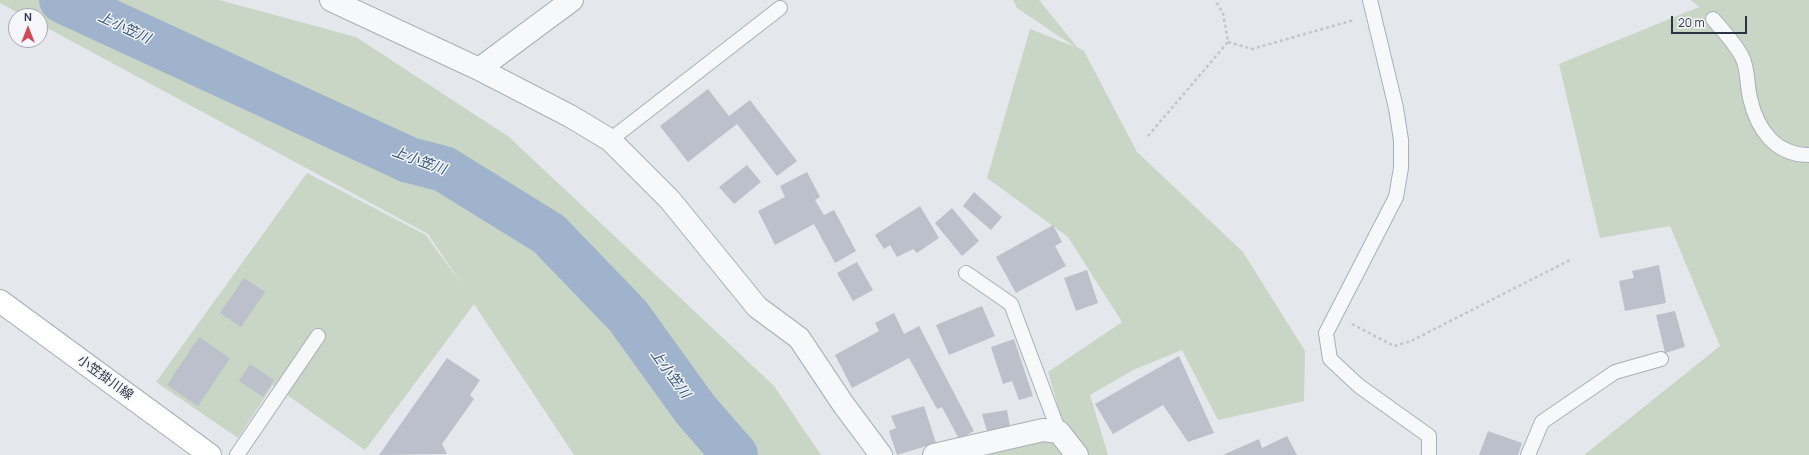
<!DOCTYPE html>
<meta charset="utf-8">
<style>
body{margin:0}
#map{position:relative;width:1809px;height:455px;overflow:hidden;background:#e4e7ec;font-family:Manrope,sans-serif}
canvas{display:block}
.north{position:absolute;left:8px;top:8px;width:40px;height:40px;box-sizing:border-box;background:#f4f6f9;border:1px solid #a4a8b1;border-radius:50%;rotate:0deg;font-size:11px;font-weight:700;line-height:16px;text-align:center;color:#2b3445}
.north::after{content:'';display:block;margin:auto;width:14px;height:18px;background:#d1495b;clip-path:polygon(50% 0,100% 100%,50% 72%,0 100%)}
.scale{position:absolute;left:1671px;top:16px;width:76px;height:18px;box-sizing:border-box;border:2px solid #2b3445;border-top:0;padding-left:5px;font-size:12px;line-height:14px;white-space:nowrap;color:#2b3445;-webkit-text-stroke:3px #f4f6f9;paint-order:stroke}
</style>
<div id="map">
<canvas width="1809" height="455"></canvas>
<div class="north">N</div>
<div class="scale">20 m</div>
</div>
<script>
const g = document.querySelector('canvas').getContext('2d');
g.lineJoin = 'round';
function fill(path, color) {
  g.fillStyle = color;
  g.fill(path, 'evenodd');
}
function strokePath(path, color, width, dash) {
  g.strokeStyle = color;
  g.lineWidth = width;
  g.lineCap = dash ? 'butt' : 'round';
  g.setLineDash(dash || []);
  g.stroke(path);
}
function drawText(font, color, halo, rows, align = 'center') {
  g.font = font + ' Manrope,"Noto Sans JP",sans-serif';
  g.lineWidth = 3;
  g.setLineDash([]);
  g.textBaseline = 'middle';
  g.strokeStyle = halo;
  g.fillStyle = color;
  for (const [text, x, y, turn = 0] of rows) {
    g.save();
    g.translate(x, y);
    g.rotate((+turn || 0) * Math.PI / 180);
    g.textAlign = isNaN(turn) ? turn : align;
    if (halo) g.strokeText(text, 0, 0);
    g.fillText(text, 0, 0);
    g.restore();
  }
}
fill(new Path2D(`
 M0 0H219L356 37 509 137 774 386 821 455H574L474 304 365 450 273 385 238 438 156 382 307 173 426 235 464 288 428 234 40 24V16H24L0 3Z
 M1013 0H1039L1078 48 1084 51 1137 152 1243 252 1305 351 1304 401 1218 420 1182 350 1133 370 1090 395 1108 455H976L1061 417 1048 372 1122 322 1068 237 987 178 1030 29 1075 47 1017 8Z
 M1691 0H1809V455H1584L1720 346 1670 226 1600 238 1559 64 1699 7Z`), '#c9d6c5');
strokePath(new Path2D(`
 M62 0 409 160 444 169 549 234 628 316 695 409 735 455`), '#9fb4cc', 46);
fill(new Path2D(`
 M708 89 729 116 750 100 797 161 777 176 737 124 688 162 660 126Z
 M747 165 761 182 734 204 719 187Z
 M807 172 820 197 815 200 824 215 834 210 856 251 835 263 814 224 775 245 758 211 785 197 780 186Z
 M974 192 1002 217 991 230 963 206Z
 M920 206 939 238 917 253 913 249 897 257 890 245 884 249 875 235Z
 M952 208 979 241 962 256 935 223Z
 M1053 225 1062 242 1055 246 1066 266 1016 293 996 257Z
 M857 262 873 290 853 301 837 273Z
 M1659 265 1666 303 1625 311 1619 281 1634 278 1632 271Z
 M1087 270 1098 303 1076 311 1064 278Z
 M244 278 265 292 241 327 220 313Z
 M982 306 995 336 949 355 936 325Z
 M1675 311 1685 347 1665 353 1656 315Z
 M894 313 904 334 919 326 974 431 959 439 942 407 937 409 909 358 852 388 835 355 879 331 875 323Z
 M199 337 230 358 198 406 167 385Z
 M1014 339 1033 396 1019 400 1012 381 1003 384 991 347Z
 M1179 356 1214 433 1188 442 1163 405 1113 434 1095 404Z
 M447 358 480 380 470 395 474 399 442 444 447 454 379 455Z
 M250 364 274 380 263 397 239 381Z
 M924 406 936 443 897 455 889 431 896 428 891 416Z
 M1007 410 1010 427 987 431 982 414Z
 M1488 431 1522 443 1518 455H1479Z
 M1287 436 1297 455H1223L1259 439 1262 448Z`), '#bbc0ca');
const lane = new Path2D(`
 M1370 0 1396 108 1401 140V168L1396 197 1326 333 1330 359 1359 386 1429 436V455
 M1713 19C1721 28 1739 49 1743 59 1748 70 1747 86 1750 98 1757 129 1775 155 1809 155
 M610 140 780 8
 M966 273 1011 304 1059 432
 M237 455 318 336
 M1528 455 1542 422 1615 372 1661 359`);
const street = new Path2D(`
 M331 0 479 69 570 116 610 140 670 200 757 307 799 338 843 404 881 455
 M479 69 572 0
 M934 455 1043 430 1059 432 1077 455`);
const secondary = new Path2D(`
 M0 301 210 455`);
strokePath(lane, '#a9aeb7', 16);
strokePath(street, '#a9aeb7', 24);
strokePath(secondary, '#a9aeb7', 24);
strokePath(new Path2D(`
 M1228 42 1252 49 1354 20
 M1148 136 1228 42 1223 13 1217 3 1218 0
 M1352 324 1394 346 1411 341 1572 259`), '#c2c5cb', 2.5, [3, 3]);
strokePath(lane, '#f7f8fa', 14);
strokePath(street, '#f7f8fa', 22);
strokePath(secondary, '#fff', 22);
drawText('13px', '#2b3445', '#f4f6f9', [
 ["小笠掛川線",105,378,36]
]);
drawText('italic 14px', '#34527a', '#f4f6f9', [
 ["上小笠川",124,28,25],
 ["上小笠川",419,161,20],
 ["上小笠川",670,374,54]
]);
</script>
